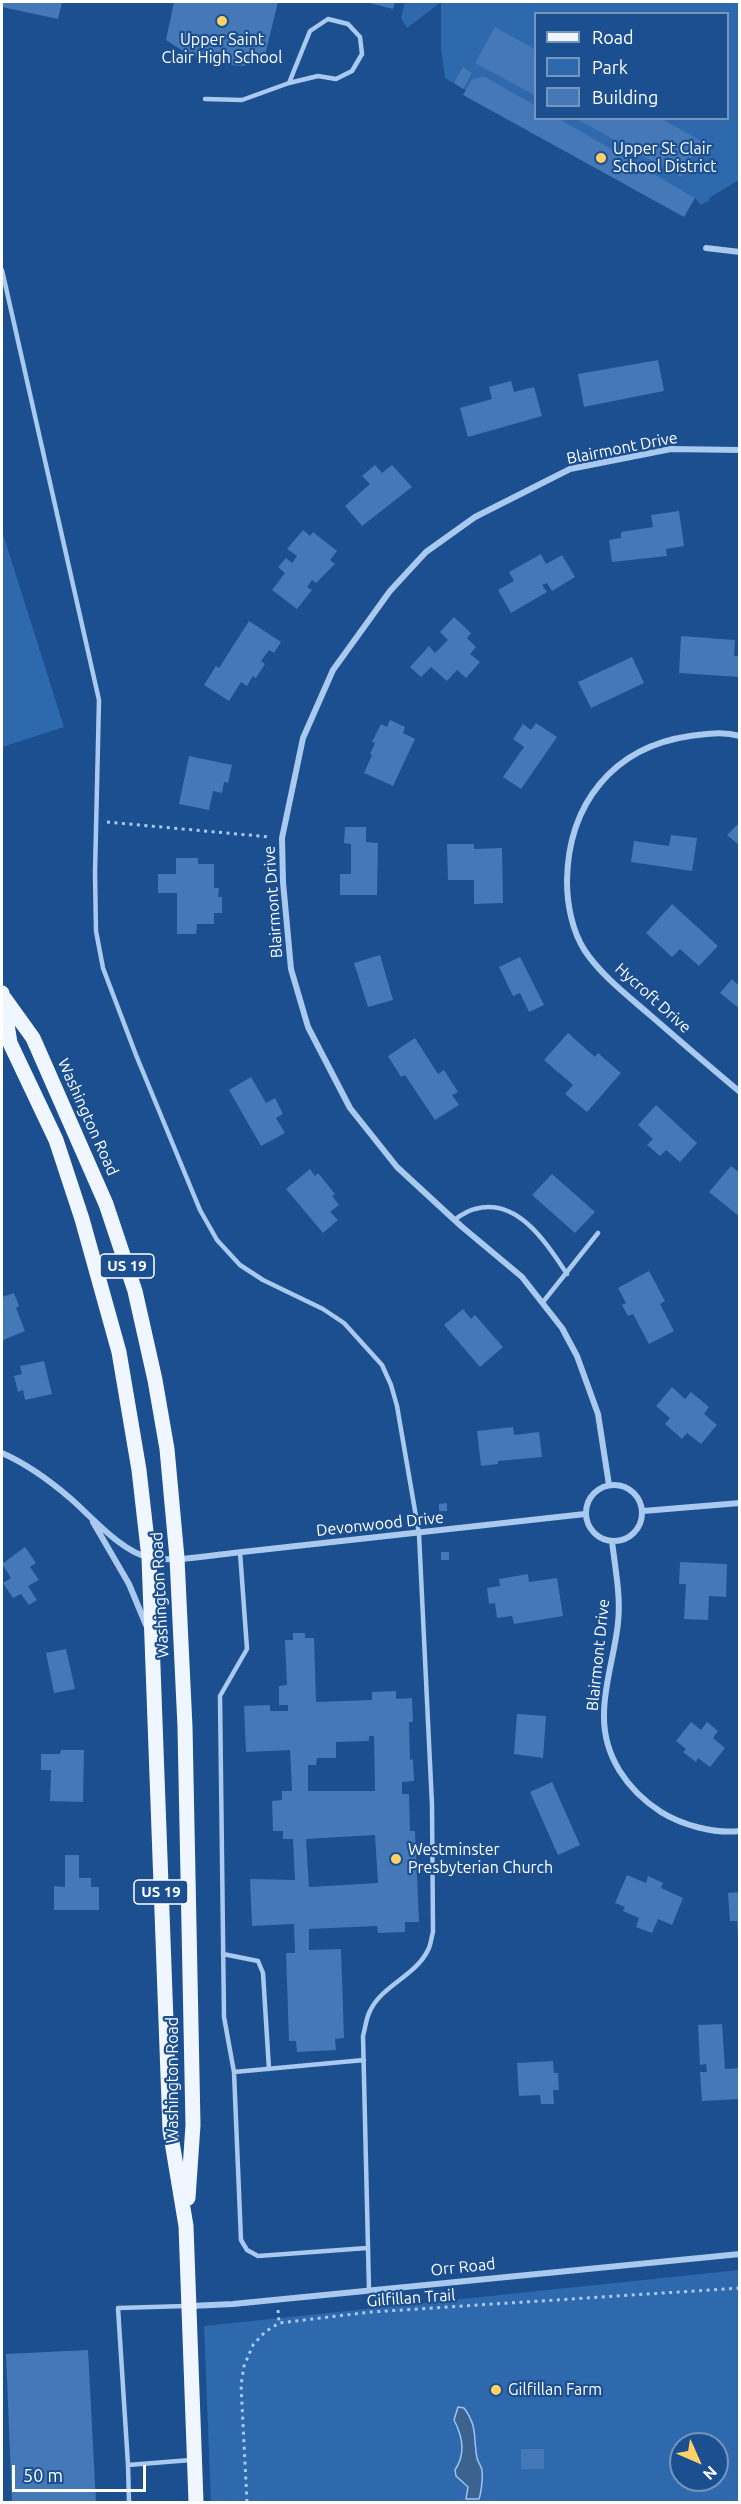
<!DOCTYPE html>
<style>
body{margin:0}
#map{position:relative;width:741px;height:2504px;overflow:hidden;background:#1b4f8f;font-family:Ubuntu,sans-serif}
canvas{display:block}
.frame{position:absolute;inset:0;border:3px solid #fff;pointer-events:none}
.legend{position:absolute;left:534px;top:12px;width:195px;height:108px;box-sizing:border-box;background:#1b4f8f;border:2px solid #7695bc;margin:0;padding:8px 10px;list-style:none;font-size:18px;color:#fff}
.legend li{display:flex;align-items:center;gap:12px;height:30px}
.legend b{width:30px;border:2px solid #7695bc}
.north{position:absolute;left:669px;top:2432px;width:60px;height:60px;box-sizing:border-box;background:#1b4f8f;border:2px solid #7695bc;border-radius:50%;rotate:135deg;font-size:16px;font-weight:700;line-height:24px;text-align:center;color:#fff}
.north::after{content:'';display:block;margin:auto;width:21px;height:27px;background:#ffd166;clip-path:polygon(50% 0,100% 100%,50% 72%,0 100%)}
.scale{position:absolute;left:12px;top:2465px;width:134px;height:27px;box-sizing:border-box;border:3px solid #fff;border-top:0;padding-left:8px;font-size:18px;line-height:21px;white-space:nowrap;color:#fff;-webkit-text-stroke:4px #1b4f8f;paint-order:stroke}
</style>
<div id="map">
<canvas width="741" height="2504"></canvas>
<div class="frame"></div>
<ul class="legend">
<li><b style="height:8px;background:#f0f6ff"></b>Road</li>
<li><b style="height:16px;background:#2e69ad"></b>Park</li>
<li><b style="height:16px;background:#4478b7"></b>Building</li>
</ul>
<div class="north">N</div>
<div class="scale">50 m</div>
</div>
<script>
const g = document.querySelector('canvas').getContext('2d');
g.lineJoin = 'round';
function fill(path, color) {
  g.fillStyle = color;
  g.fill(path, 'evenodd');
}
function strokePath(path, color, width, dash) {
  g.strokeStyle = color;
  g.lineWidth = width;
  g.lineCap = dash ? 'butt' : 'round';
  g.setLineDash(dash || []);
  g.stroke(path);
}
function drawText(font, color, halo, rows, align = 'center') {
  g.font = font + ' Ubuntu,sans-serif';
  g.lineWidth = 4.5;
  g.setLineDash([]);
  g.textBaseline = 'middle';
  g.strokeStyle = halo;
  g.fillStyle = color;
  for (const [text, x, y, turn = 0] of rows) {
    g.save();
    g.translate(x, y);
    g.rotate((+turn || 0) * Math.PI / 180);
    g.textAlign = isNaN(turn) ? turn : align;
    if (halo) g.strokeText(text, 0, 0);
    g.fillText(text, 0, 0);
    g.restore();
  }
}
fill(new Path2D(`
 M405 2H739V180L709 198 710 200 701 205 695 198 558 119 728 118V14H536L535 106 484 76 472 79 466 90 445 78 441 48V2L407 28 401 18Z
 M2 531 64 727 2 747Z
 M739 2270V2502H211L204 2326ZM681 2444H717V2480H681Z`), '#2e69ad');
const water = new Path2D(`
 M458 2407 464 2408C478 2427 473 2437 477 2458 478 2463 482 2466 482 2471 483 2477 481 2494 479 2499H466L468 2487 456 2476 455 2470C466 2454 463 2437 454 2420Z`);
fill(water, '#3c6290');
strokePath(water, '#9cc4f0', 1.5);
fill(new Path2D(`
 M2 2H62L58 19 2 7Z
 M174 2H278L263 63 241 66 214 63 186 53 166 40Z
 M366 2H395L393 9Z
 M495 27 536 50V96L475 63Z
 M463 67 472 73 463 89 454 83Z
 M484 76 536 106V118H558L695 198 684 217 463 95 472 79Z
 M575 118H660L701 141 681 177Z
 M658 360 664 391 584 407 578 374Z
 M511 381 514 392 534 387 542 416 468 437 460 408 492 399 489 387Z
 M375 465 382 473 392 465 412 487 362 526 345 506 370 484 362 476Z
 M679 511 684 546 666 549 667 556 612 562 609 540 621 538V532L653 527 651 515Z
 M303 530 310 536 313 532 337 551 330 560 335 564 316 583 312 580 307 587 312 590 297 609 272 590 285 573 278 567 286 558 292 563 297 556 287 549Z
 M541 554 546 564 562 555 575 577 552 591 547 583 542 585 547 592 511 613 498 590 514 581 509 572Z
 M454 617 471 633 467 638 476 647 470 654 480 662 466 678 457 670 447 681 431 667 421 677 410 667 429 646 435 653 448 640 440 632Z
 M249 621 281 642 274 653 269 650 261 661 265 664 256 678 253 676 247 686 241 682 229 701 204 685 216 666 219 668Z
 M681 636 735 640 734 656H740V677L679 673Z
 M632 657 644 683 591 708 578 682Z
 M390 720 405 727 403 733 415 739 393 786 364 773 372 755 370 754 375 743 372 742 381 724 387 727Z
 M536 723 557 737 521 789 503 777 524 747 513 739 523 724 531 730Z
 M189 756 232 765 228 783 224 782 222 793 213 791 209 810 179 804Z
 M740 822V846L727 835Z
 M345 827H366V842L378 843 377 895H340V874H351V844L344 843Z
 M671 835 697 838 692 871 631 862 634 841 669 846Z
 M447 844H474V849L502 848 503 903 474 904V880H448Z
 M176 858H198V864H214V888H219L218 897H222V913H214V924H197L196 934H177V893H158V874H176Z
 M672 904 718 946 699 966 680 949 672 957 646 933Z
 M380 955 393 1000 368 1007 354 963Z
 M520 957 544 1005 529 1012 520 993 513 996 499 967Z
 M732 979 737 984 740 981V1009L720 993Z
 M568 1033 595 1057 598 1053 621 1073 587 1112 565 1094 573 1085 544 1060Z
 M415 1038 438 1074 444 1070 458 1092 452 1095 459 1105 435 1120 405 1075 401 1077 388 1056Z
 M251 1077 266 1103 275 1098 283 1114 276 1118 285 1133 261 1146 229 1090Z
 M656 1105 697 1143 680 1162 666 1150 660 1156 647 1145 653 1139 638 1125Z
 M731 1166 740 1173V1217L709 1192Z
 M310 1169 315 1176 318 1173 335 1194 332 1196 339 1205 330 1212 338 1220 323 1233 286 1189Z
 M552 1174 595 1212 575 1233 532 1195Z
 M649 1271 665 1301 660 1304 674 1331 649 1344 633 1314 628 1316 622 1305 626 1303 618 1288Z
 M14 1293 19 1306 16 1308 25 1331 3 1340 2 1335V1297Z
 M463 1309 471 1319 475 1315 503 1347 480 1367 444 1325Z
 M44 1361 52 1394 25 1400 23 1390 18 1392 14 1376 22 1374 20 1366Z
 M672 1387 685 1399 691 1392 709 1407 704 1414 717 1425 701 1444 687 1433 682 1439 665 1424 670 1418 656 1406Z
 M513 1427 514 1435 539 1432 542 1457 498 1461V1464L481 1466 477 1431Z
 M447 1503V1511H439V1504Z
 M25 1547 36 1563 30 1567 39 1580 28 1586 37 1600 29 1605 21 1594 13 1598 3 1583 11 1578 2 1564Z
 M441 1552H449V1560H441Z
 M680 1562 727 1564 726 1597 709 1596 708 1620 684 1619 686 1584H679Z
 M528 1574 529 1582 557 1578 563 1616 514 1624 512 1616 497 1618 495 1603 489 1604 487 1588 500 1586 499 1579Z
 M293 1633H305V1638H314L316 1702 372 1700V1692L396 1691V1699L412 1698 413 1722H409L410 1760 413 1759 414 1781 402 1782V1794H409L410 1831H415L419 1922H405V1932L378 1933 377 1926 309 1929V1950L341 1949 344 2038 335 2039 336 2050 297 2052 296 2041H289L286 1953H295L294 1924 252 1926 250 1879 295 1880 293 1839H283V1831H273L272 1801 282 1800V1791H292L290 1750 246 1752 244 1706 270 1705V1711H288V1705H279V1686L287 1685 285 1640H293ZM369 1736H374L375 1791H308V1765H316L317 1758H336V1742L369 1741ZM375 1835 378 1883 309 1887 306 1839Z
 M66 1649 75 1689 54 1693 46 1653Z
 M517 1714 546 1716 543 1758 514 1754Z
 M691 1722 701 1730 707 1722 718 1731 713 1738 725 1748 710 1767 698 1758 696 1762 683 1752 686 1749 676 1741Z
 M61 1750H84L83 1802 50 1801 51 1770H41V1754H60Z
 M552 1782 580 1845 558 1855 530 1792Z
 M65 1855H79V1878H91V1887H99V1910H54V1886L65 1887Z
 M627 1875 646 1883 648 1876 663 1883 661 1888 683 1898 672 1925 658 1919 652 1933 636 1927 639 1918 623 1911 625 1907 615 1903Z
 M740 1892V1938H738L737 1921H730L728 1893Z
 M722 2024 725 2069 740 2068V2099L702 2101 700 2072H707L706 2064 700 2065 698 2025Z
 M553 2061 554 2073H558L559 2090H553L554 2104H541L540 2095 519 2096 517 2063Z
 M88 2350 96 2502H12L6 2354Z
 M521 2449H544V2469H521Z`), '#4478b7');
strokePath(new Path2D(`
 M107 822 270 837
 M278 2310 279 2323
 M247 2502 241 2385 244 2366 253 2345 265 2332 279 2323 371 2312 740 2288`), '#a9c9ee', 3, [3, 4.5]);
strokePath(new Path2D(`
 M205 99 242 100 289 83 318 76 336 79 352 71 362 54 360 37 348 24 328 19 310 31 289 83
 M2 270 99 700 95 873 96 931 103 968 136 1055 200 1210 217 1240 240 1265 263 1280 323 1309 344 1323 382 1365 391 1385 397 1406 419 1534 432 1805 433 1932C431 1938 431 1945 428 1950 415 1977 381 1985 369 2013 366 2020 365 2029 363 2036L369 2290
 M454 1220C460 1216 468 1210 475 1209 518 1197 547 1244 567 1274
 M543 1302 598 1233
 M240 1552 247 1649 220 1696 224 2017 234 2072 241 2240 247 2250 258 2256 367 2248
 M223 1954 258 1961 263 1973 269 2069
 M234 2072 364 2060
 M186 2306 118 2308 128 2465 191 2460
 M128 2465 129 2502`), '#a9c9ee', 4.5);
strokePath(new Path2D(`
 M706 248 740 252
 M740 736C722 731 708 734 690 736 613 747 568 804 567 881 567 904 572 931 585 951 602 976 627 995 650 1015 680 1041 710 1067 740 1092
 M2 1453C27 1464 49 1480 70 1498 91 1516 122 1553 151 1558 177 1562 206 1556 233 1553L585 1514
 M586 1513a28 28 0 1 1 56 0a28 28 0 1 1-56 0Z
 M609 1485 598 1414 577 1356 562 1328 522 1277 461 1226 397 1167 350 1108 308 1027 291 969 283 882 282 838 303 738 333 670 390 591 426 552 475 517 570 469 671 449 740 450
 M643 1511 740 1503
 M93 1522 129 1584 146 1625
 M612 1541C615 1568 621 1596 618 1623 615 1653 604 1684 604 1714 603 1756 627 1790 661 1812 682 1825 714 1834 740 1831
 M190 2306 233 2304 740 2254`), '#a9c9ee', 6);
strokePath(new Path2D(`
 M2 993 10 1043 56 1140 82 1219 119 1352 139 1470 149 1558 170 2130 186 2226 196 2502
 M5 999 33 1038 106 1204 135 1291 155 1380 167 1449 177 1558 185 1727 193 2125 188 2198`), '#f0f6ff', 15);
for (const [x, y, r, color] of [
 [222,21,6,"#ffd166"],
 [601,158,6,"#ffd166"],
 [396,1859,6,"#ffd166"],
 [496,2390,6,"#ffd166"]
]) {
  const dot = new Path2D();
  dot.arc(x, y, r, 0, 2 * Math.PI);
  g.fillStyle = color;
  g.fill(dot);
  strokePath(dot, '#1b4f8f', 2);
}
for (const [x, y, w] of [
 [127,1266,54],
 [161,1892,54]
]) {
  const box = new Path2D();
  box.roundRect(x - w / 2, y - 12, w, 24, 4.5);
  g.fillStyle = '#1b4f8f';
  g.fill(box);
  strokePath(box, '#fff', 1.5);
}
drawText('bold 15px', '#fff', null, [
 ["US 19",127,1266],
 ["US 19",161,1892]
]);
drawText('16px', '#fff', '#1b4f8f', [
 ["Upper Saint",222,40,"center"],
 ["Clair High School",222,58,"center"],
 ["Upper St Clair",613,149],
 ["School District",613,167],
 ["Westminster",408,1850],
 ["Presbyterian Church",408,1868],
 ["Gilfillan Farm",508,2390]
], 'left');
drawText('16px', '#fff', '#1b4f8f', [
 ["Blairmont Drive",622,448,-11],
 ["Blairmont Drive",273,902,-94],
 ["Hycroft Drive",653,998,42],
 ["Washington Road",88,1117,66],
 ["Devonwood Drive",380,1524,-6],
 ["Washington Road",160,1595,-93],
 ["Blairmont Drive",598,1655,-84],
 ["Washington Road",173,2080,-90],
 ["Orr Road",463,2267,-6],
 ["Gilfillan Trail",411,2298,-4]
]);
</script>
